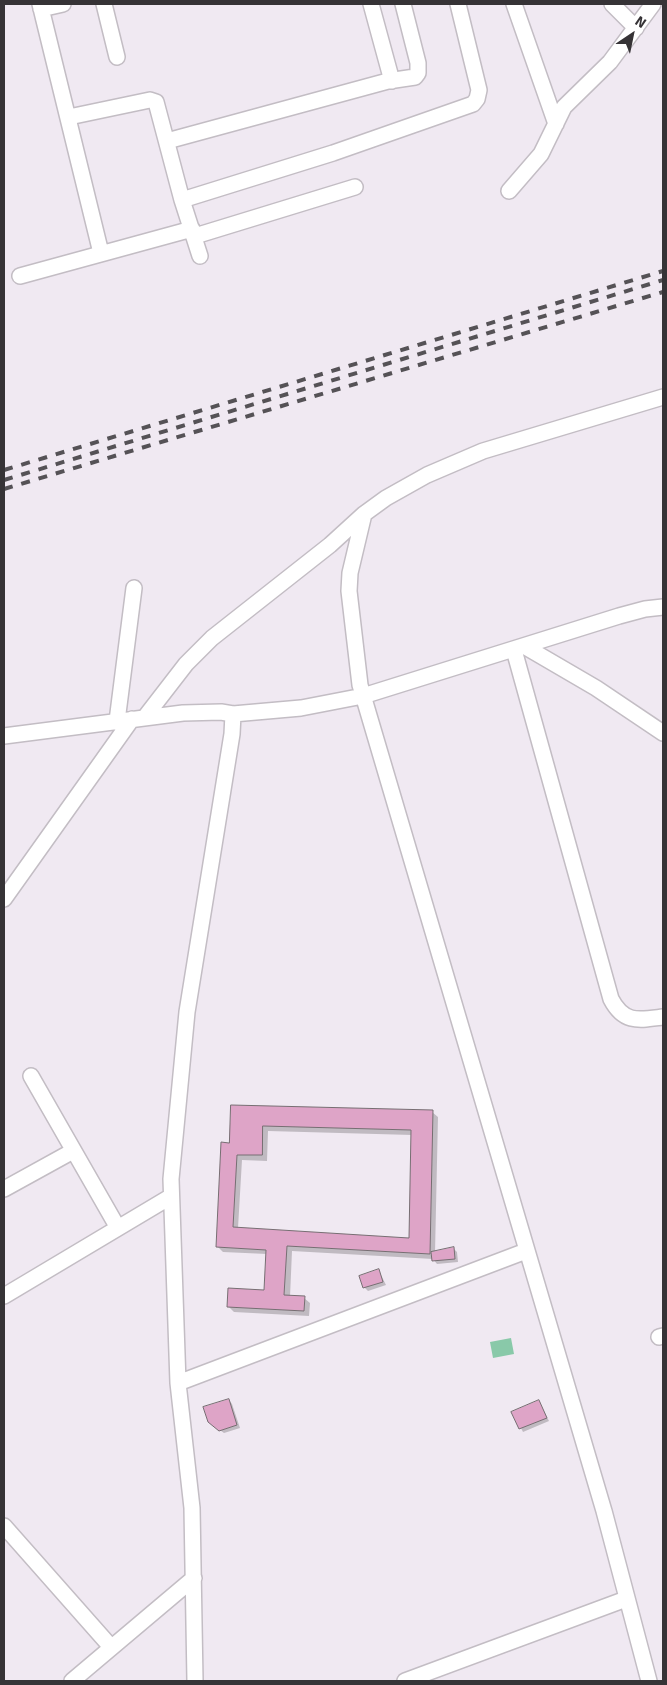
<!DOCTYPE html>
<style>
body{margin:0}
#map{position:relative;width:667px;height:1685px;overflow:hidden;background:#f0e9f2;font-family:Signika,sans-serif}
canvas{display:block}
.frame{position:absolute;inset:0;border:5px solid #363336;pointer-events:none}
.north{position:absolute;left:607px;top:10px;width:50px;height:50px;-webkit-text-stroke:4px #fff;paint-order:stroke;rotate:34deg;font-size:14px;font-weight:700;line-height:20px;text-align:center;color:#363336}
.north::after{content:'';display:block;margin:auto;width:18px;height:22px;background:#363336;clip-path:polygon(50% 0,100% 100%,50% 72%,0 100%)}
</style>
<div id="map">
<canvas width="667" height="1685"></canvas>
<div class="frame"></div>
<div class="north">N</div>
</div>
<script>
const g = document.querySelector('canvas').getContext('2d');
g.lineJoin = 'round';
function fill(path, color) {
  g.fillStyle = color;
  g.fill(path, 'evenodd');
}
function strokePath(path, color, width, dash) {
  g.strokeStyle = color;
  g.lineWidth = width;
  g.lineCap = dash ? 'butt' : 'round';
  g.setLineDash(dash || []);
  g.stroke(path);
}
fill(new Path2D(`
 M511 1338 514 1354 493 1358 490 1342Z`), '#89c9a9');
fill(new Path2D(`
 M232 1106 432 1112 438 1117 435 1253 454 1249 457 1252 458 1262 437 1264 433 1259 292 1251 290 1297 304 1298 310 1303 309 1316 234 1312 228 1306 265 1291 267 1254 223 1252 217 1246 230 1144ZM268 1131 412 1135 410 1239 238 1228 242 1160 267 1161Z
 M379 1271 386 1285 368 1291 364 1287Z
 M229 1400 232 1404 240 1428 224 1433 210 1423Z
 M539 1401 549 1421 523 1432 513 1412Z`), '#0003');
const building = new Path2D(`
 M231 1105 433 1110 430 1254 287 1246 284 1295 305 1296 304 1311 227 1307 228 1288 264 1290 266 1250 216 1247 221 1142 229 1143ZM263 1126 411 1130 409 1238 233 1227 237 1155H262Z
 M454 1247 455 1259 432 1261 431 1252Z
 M379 1269 383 1282 363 1288 359 1276Z
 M229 1399 237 1425 219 1431 208 1422 203 1407Z
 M539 1400 547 1418 519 1429 511 1412Z`);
fill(building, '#dea4c7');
strokePath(building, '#766e72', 1);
const minor = new Path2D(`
 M40 4 101 253
 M104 4 117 57
 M371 4 392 81
 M514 4 556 124
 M612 4 636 28
 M41 9 63 4
 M69 117 150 100 156 102 182 200 200 256
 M167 141 388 81 415 77 418 73V63L403 4
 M509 191 541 154 564 107 610 62 653 4
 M182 200 333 153 473 104 477 99 479 90 458 4
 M195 236 355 187
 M20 276 192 229
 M364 514 350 573 349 591 360 685 604 1511 649 1681
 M524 646 596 688 663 733
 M514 650 611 999C624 1024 639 1020 663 1017
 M233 714 301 708 363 696 619 616 645 609 663 607
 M145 717 186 664 212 638 330 545 364 514 386 498 427 475 483 451 663 397
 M117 721 134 588
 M4 736 183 713 221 712 233 714 232 734 187 1012 171 1179 178 1383 192 1508 195 1681
 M4 899 132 719
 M31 1076 118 1228
 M4 1189 73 1151
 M4 1296 170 1197
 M659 1337 663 1336
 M178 1383 526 1251
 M4 1526 111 1647
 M72 1681 194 1578
 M405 1681 626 1599`);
strokePath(minor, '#c3bdc4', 18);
strokePath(minor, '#fff', 15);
strokePath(new Path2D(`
 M4 470 663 271
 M4 480 663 280
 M4 489 663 292`), '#555256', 4, [9, 9]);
</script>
